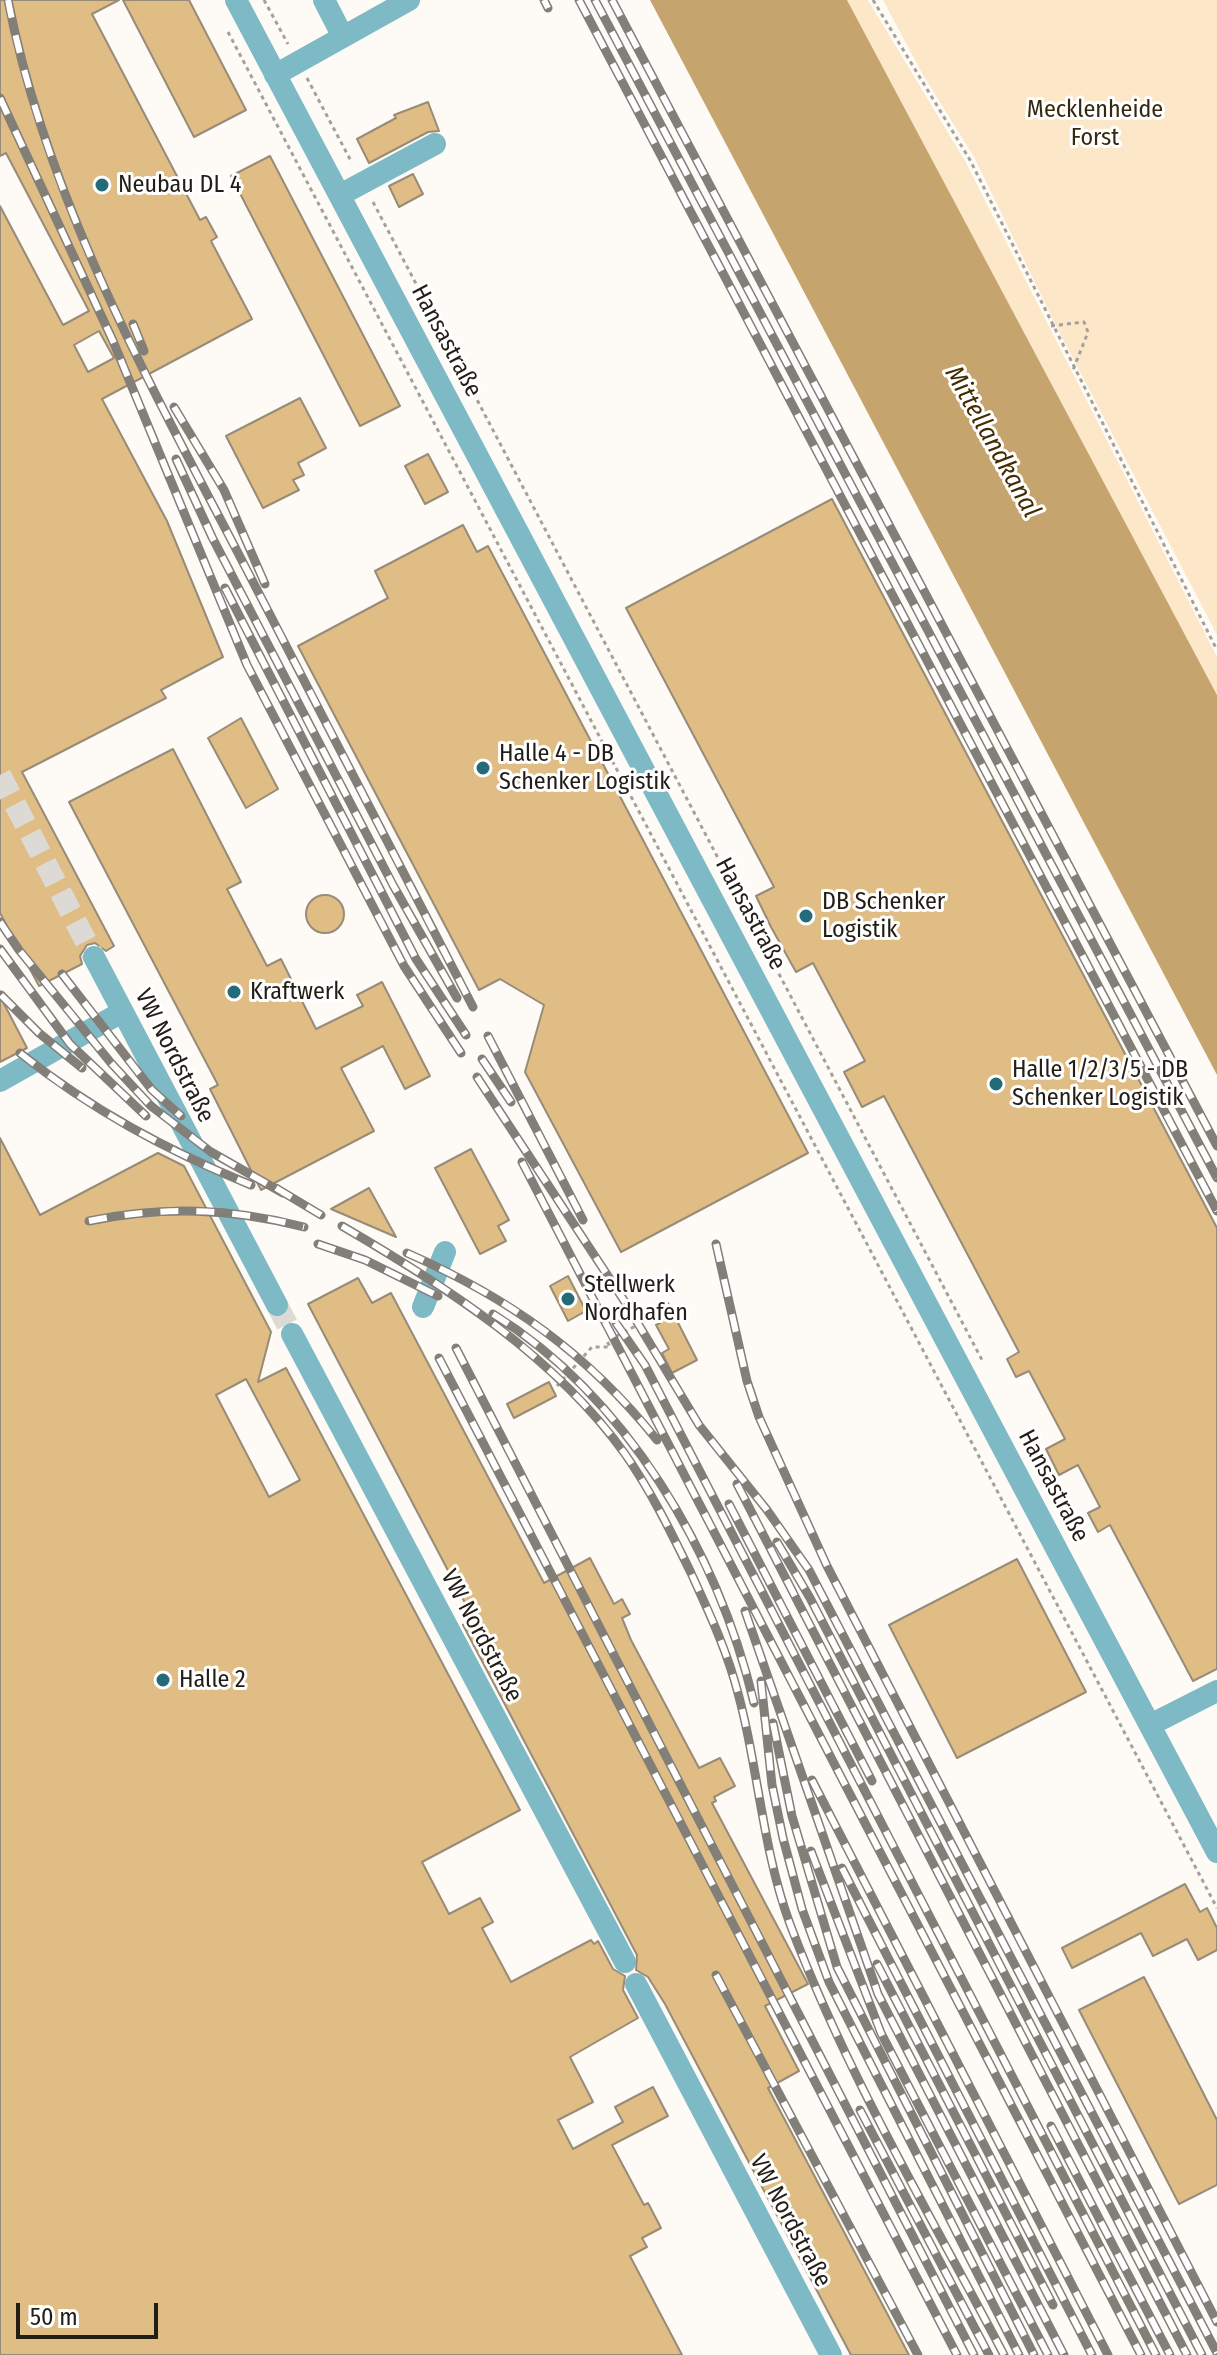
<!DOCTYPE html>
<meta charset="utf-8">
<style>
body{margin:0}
#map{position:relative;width:1217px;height:2355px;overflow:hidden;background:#fefbf7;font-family:"Fira Sans Condensed",sans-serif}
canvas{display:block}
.scale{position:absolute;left:16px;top:2303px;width:142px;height:36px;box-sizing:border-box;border:4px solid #221d15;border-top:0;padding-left:10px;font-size:24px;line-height:28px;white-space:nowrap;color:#221d15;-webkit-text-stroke:6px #fff;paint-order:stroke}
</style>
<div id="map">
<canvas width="1217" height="2355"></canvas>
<div class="scale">50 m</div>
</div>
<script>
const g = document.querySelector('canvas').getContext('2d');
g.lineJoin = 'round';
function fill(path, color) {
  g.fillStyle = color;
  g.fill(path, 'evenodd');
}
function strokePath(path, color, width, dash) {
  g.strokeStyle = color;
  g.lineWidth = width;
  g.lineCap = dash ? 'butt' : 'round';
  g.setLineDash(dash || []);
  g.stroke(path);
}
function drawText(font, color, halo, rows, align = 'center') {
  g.font = font + ' "Fira Sans Condensed",sans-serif';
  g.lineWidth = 6;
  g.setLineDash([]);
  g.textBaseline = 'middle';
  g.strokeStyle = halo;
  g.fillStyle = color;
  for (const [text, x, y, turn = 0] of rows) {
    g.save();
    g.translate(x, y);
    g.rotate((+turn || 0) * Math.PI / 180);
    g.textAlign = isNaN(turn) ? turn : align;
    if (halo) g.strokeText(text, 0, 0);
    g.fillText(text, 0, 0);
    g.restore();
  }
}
fill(new Path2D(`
 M847 0H868L965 161 1217 657V695Z
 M883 0H1217V635L1054 322 974 157 923 75Z`), '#fce8c9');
fill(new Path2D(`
 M650 0H847L1217 695V1075Z`), '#c6a46d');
const building = new Path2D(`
 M0 0H119L92 14 200 220 206 217 217 237 211 241 252 319 102 399 167 521 223 657 161 690 166 698 22 772 114 946 106 951 95 943 87 945 80 956 82 964 39 986 0 913V206L63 325 89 311 6 153 0 156ZM99 331 114 358 88 372 74 345Z
 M123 0H189L246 110 194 137Z
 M428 102 439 131 428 132 369 163 357 139 396 118 394 115Z
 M270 156 400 406 360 426 231 176Z
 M413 174 423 194 399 207 389 186Z
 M300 398 326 448 298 463 304 475 293 480 299 490 263 508 226 436Z
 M428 454 448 492 425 504 405 466Z
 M832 499 1217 1228V1669L1193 1681 1110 1525 1098 1532 1088 1513 1100 1507 1078 1465 1059 1475 1046 1449 1065 1439 1029 1371 1016 1377 1007 1359 1019 1352 884 1096 862 1107 844 1072 865 1061 813 963 796 972 771 927 756 896 774 887 626 608Z
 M463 525 477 552 488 546 808 1153 621 1252 525 1072 544 1005 500 979 479 990 298 646 388 598 375 571Z
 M241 718 278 789 246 808 208 738Z
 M173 749 241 882 227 889 267 966 281 959 316 1029 363 1006 357 995 382 982 430 1076 405 1089 383 1046 341 1068 374 1131 261 1190 210 1089 218 1085 69 802Z
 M306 914a19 19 0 1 1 38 0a19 19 0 1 1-38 0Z
 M0 996 27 1048 0 1062Z
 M0 1138 40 1215 158 1153 184 1166 271 1332 258 1382 286 1368 520 1810 422 1862 449 1914 480 1898 493 1922 482 1928 511 1982 591 1940 594 1944 598 1941 613 1969 625 1976 623 1990 638 2018 570 2057 593 2102 558 2120 573 2149 623 2122 615 2107 653 2087 668 2116 612 2145 644 2205 648 2203 661 2228 642 2238 647 2247 630 2256 682 2355H0ZM246 1379 300 1480 269 1497 216 1395Z
 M471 1149 509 1220 498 1226 506 1241 480 1254 435 1168Z
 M369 1188 396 1237 331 1209Z
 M568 1276 586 1311 568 1321 550 1286Z
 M358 1278 372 1303 391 1293 544 1583 590 1558 614 1604 622 1599 630 1614 622 1618 631 1640 699 1768 720 1758 735 1786 714 1797 716 1801 712 1803 808 1984 765 2006 799 2071 768 2088 909 2355H851L665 2004 648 1977 636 1970 637 1955 463 1625 474 1620 308 1304Z
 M668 1303 697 1360 672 1373 662 1353 669 1349 656 1325 660 1323 654 1311Z
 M549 1382 556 1396 514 1418 507 1404Z
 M1017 1559 1086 1692 957 1758 889 1625Z
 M1185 1884 1200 1912 1207 1908 1217 1928V1950L1198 1960 1187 1939 1153 1956 1141 1933 1072 1968 1062 1948Z
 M1144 1977 1217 2120V2185L1179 2204 1079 2010Z`);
fill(building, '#e0bd85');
strokePath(building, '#988b77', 2);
strokePath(new Path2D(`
 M0 775 94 957
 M277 1305 292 1334`), '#dddad5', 22, [22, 11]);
strokePath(new Path2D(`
 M264 0 288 44
 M873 0 970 160 1217 650
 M228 32 1217 1908
 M307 78 352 163
 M373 202 982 1360
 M1051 326 1084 322 1088 332 1073 370
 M557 1386 592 1347H610L607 1341 645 1321`), '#a4a09b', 3, [4, 4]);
strokePath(new Path2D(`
 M236 0 1217 1852
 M324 0 343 37
 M275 75 409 0
 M340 195 435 144
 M94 957 277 1305
 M0 1081 122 1012
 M423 1307 445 1252
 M292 1334 625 1962
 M1150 1725 1217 1691
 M636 1984 831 2355`), '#7eb9c6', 22);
const rail = new Path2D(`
 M8 0C46 196 145 375 237 551 316 703 394 855 473 1007
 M544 0 548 8
 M579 0 1217 1211
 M595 0 1217 1178
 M612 0 1217 1146
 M0 98 113 341 247 665 404 966 461 1053
 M133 324 144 351
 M174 407 224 490 265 584
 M176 459 212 537 393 885 457 998
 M225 588 416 959 466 1035
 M0 922 19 950 111 1063 151 1106 211 1152 283 1193
 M0 949 70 1044 146 1116
 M62 974 152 1090 181 1116
 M1 995 39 1033 82 1068
 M488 1036 583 1220
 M20 1053C92 1110 166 1150 251 1185
 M482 1059 511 1102
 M477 1077 625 1302 699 1425 767 1510 809 1570 1217 2353
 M522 1162 1141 2355
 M276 1188 321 1215
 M89 1221C163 1206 231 1208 304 1227
 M342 1226C445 1286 555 1356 625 1454 651 1491 671 1532 691 1573 707 1608 723 1642 734 1679 758 1759 761 1846 790 1924 846 2073 930 2214 1004 2355
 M318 1244 365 1260 438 1296
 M716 1244 747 1381 759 1417 827 1566 1217 2322
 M407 1253C509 1298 587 1353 657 1440
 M493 1314C627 1397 718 1553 754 1703
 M616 1323 645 1365 1156 2355
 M456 1348 974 2355
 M439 1358 957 2355
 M737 1484 1187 2355
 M729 1504 872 1781
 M777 1542 810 1598 1202 2355
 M745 1611 878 1994 1064 2355
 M761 1681 772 1785 783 1838 802 1909 829 1982 1019 2355
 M773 1723 792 1816 837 1967 1034 2355
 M812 1780 1108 2355
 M811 1851 881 2033 1048 2355
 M842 1868 1092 2355
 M877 1964 1053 2305
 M716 1975 918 2355
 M860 2110 989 2355
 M1051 2126 1170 2355`);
strokePath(rail, '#827e78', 9);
strokePath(rail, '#fff', 6, [18]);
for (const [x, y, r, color] of [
 [102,185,8,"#246b79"],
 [483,768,8,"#246b79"],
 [806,916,8,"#246b79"],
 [234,992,8,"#246b79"],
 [996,1084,8,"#246b79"],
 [568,1299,8,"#246b79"],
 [163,1680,8,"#246b79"]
]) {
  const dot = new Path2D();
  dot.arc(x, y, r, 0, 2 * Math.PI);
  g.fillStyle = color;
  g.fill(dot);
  strokePath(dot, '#fff', 3);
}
drawText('24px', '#37290f', '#fff', [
 ["Mecklenheide",1095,110],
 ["Forst",1095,138]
]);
drawText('24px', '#221d15', '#fff', [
 ["Neubau DL 4",118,185],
 ["Halle 4 - DB",499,754],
 ["Schenker Logistik",499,782],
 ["DB Schenker",822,902],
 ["Logistik",822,930],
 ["Kraftwerk",250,992],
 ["Halle 1/2/3/5 - DB",1012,1070],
 ["Schenker Logistik",1012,1098],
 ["Stellwerk",584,1285],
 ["Nordhafen",584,1313],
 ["Halle 2",179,1680]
], 'left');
drawText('24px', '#221d15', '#fff', [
 ["Hansastraße",446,341,62],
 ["Hansastraße",750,914,62],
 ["VW Nordstraße",174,1056,63],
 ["Hansastraße",1053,1486,62],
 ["VW Nordstraße",481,1636,62],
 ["VW Nordstraße",790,2221,62]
]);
drawText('italic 26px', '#432c00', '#fff', [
 ["Mittellandkanal",992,442,61]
]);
</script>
